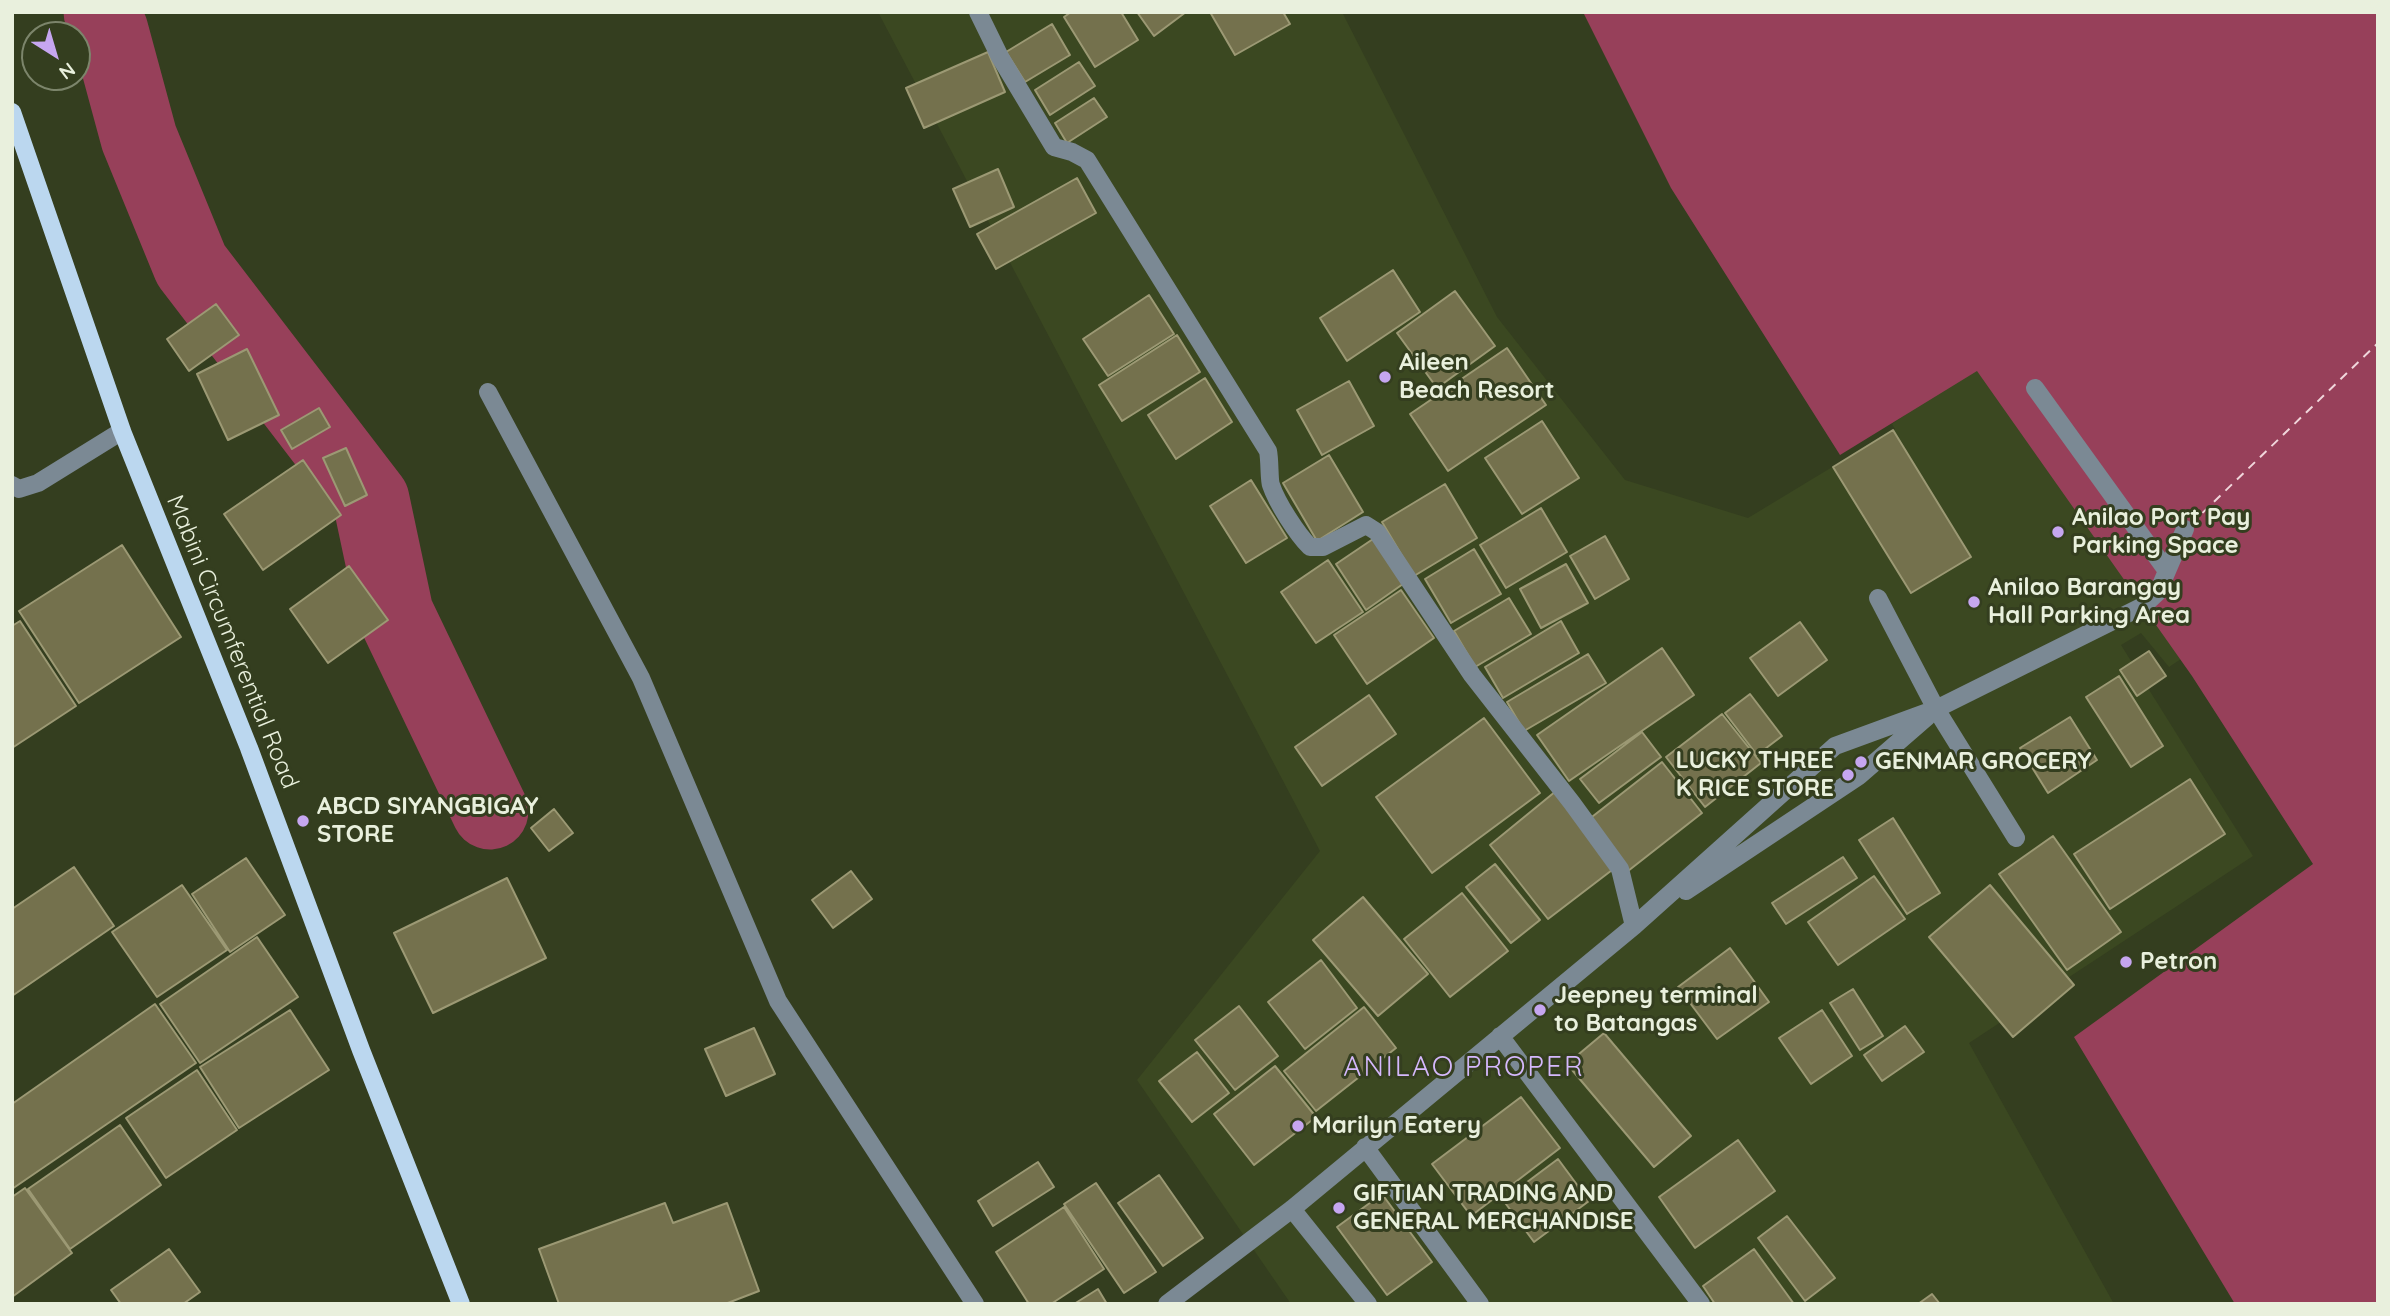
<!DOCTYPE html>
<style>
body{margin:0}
#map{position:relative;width:2390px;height:1316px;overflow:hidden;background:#343e1f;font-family:Quicksand,sans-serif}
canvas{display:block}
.frame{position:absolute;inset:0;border:14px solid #e9f0dd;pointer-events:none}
.north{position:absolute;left:21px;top:21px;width:70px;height:70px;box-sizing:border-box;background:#343e1f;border:2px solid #7c856b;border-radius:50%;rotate:143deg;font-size:19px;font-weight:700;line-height:28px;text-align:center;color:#e9f0dd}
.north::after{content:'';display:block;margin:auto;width:24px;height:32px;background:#c6a6f0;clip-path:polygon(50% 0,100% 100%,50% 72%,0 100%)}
</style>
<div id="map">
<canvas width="2390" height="1316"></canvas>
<div class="frame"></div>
<div class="north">N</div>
</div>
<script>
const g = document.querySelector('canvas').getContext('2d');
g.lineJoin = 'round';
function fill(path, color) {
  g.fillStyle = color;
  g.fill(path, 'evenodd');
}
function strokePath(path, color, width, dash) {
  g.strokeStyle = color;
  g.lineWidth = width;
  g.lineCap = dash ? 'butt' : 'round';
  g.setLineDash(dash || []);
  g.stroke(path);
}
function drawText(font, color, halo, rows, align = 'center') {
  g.font = font + ' Quicksand,sans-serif';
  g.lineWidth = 6;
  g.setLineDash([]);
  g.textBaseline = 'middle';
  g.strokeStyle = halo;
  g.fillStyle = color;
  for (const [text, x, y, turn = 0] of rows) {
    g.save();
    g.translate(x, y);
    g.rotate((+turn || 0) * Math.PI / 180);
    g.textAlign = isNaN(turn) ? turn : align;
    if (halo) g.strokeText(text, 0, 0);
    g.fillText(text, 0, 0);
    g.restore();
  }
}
fill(new Path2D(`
 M878 12H1342L1497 317 1625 480 1748 518 1895 429 1892 424 2043 318 2245 616 2169 667 2141 633 2121 645 2253 856 1969 1043 2114 1304H1291L1137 1080 1320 851Z`), '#3b4821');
fill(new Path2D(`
 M1583 12H2378V1304H2235L2074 1037 2313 864 2192 676 1977 371 1840 455 1671 188Z`), '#97405a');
strokePath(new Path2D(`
 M102 12 110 31 139 138 191 265 371 500 395 613 490 811`), '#97405a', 77);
strokePath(new Path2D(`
 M2191 524 2378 343`), '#f0d6db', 2, [9, 7]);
const building = new Path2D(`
 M1071 12H1121L1138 40 1095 67 1064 17Z
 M1137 12H1186L1154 36Z
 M1210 12H1283L1290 24 1235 55Z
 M1052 24 1070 55 1025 82 1006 52Z
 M988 52 1005 92 924 128 906 88Z
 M1079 62 1095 86 1050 115 1035 90Z
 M1094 98 1107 117 1067 143 1055 123Z
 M998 169 1014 207 970 227 953 189Z
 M1077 178 1096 213 996 269 977 234Z
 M1393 270 1420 312 1347 361 1320 318Z
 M1455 291 1495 346 1437 388 1397 333Z
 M1149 295 1174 334 1108 376 1083 339Z
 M216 304 239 335 189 371 167 339Z
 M1177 335 1200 372 1122 421 1099 385Z
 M1507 348 1546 405 1448 471 1410 414Z
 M247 349 279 415 228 440 197 374Z
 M1205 378 1232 422 1176 459 1148 415Z
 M1349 381 1374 426 1322 455 1297 410Z
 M319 408 330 427 292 449 281 430Z
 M1542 421 1579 478 1522 514 1485 458Z
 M1893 430 1971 557 1911 593 1833 467Z
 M346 448 367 495 345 506 323 458Z
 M1329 455 1363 512 1317 541 1283 483Z
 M303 460 341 515 263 570 224 514Z
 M1251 480 1287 538 1246 563 1210 506Z
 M1445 484 1477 538 1414 576 1382 522Z
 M1541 508 1567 552 1506 588 1480 545Z
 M1605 536 1629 579 1595 599 1570 556Z
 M1373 539 1403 584 1366 610 1336 564Z
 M122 545 181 637 79 703 19 611Z
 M1474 549 1501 594 1451 623 1425 579Z
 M1328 560 1363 612 1316 643 1281 592Z
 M1566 564 1588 603 1541 628 1520 589Z
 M349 566 388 620 328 663 290 609Z
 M1401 590 1434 638 1367 684 1334 635Z
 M1509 598 1531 634 1475 667 1454 631Z
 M20 621 76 706 12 748V626Z
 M1561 621 1579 653 1503 698 1485 667Z
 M1800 622 1827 660 1778 696 1750 658Z
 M1662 648 1694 695 1569 781 1537 735Z
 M2149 651 2166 676 2137 696 2120 670Z
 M1588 654 1606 683 1524 731 1507 702Z
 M2119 676 2163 746 2131 767 2086 697Z
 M1750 694 1782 736 1757 755 1725 713Z
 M1369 695 1396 734 1322 786 1295 747Z
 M1722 714 1761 763 1705 807 1666 757Z
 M2070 717 2097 760 2048 793 2020 748Z
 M1484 718 1540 793 1432 873 1376 797Z
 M1642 732 1661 757 1599 803 1580 779Z
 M1662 762 1702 813 1628 871 1588 820Z
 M2190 779 2225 834 2110 909 2074 854Z
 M1556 791 1616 867 1548 919 1490 845Z
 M554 809 573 833 549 851 531 828Z
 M1893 818 1940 893 1907 914 1859 840Z
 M2053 836 2121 932 2067 970 1999 874Z
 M1843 857 1857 878 1786 924 1772 903Z
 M246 858 285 915 230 952 192 894Z
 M1495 864 1540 920 1511 943 1466 887Z
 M74 867 114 926 12 996V909Z
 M851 871 872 899 833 928 812 900Z
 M1874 876 1905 919 1838 965 1808 922Z
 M507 878 546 958 433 1013 394 933Z
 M182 885 227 950 157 997 112 932Z
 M1990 885 2074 985 2013 1037 1929 937Z
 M1462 893 1508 951 1450 997 1404 939Z
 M1363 897 1428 974 1378 1016 1313 940Z
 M257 937 298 997 200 1063 160 1004Z
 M1730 948 1769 1002 1717 1039 1678 987Z
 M1321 960 1357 1008 1305 1049 1268 1002Z
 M1853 989 1883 1036 1860 1050 1830 1003Z
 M155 1004 196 1063 12 1189V1104Z
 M1239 1006 1278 1056 1235 1090 1195 1040Z
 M1364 1007 1396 1048 1316 1111 1284 1071Z
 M290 1010 329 1070 239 1128 200 1067Z
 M1822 1010 1852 1056 1811 1084 1779 1038Z
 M1905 1026 1924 1052 1882 1081 1864 1055Z
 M754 1028 775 1074 726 1096 705 1049Z
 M1604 1033 1691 1136 1654 1167 1567 1064Z
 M1197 1052 1229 1093 1192 1122 1159 1081Z
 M1275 1066 1316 1117 1254 1165 1214 1114Z
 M197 1070 237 1130 166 1178 126 1118Z
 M1521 1097 1560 1148 1471 1216 1432 1164Z
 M120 1125 161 1185 70 1249 28 1189Z
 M1738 1140 1775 1191 1695 1248 1659 1197Z
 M1558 1159 1589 1201 1534 1242 1503 1200Z
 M1038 1162 1054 1187 993 1226 978 1201Z
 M1159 1175 1203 1238 1163 1266 1118 1203Z
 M1096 1183 1156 1272 1124 1293 1064 1204Z
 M25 1188 72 1253 12 1297V1197Z
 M1382 1194 1432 1262 1387 1295 1337 1227Z
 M665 1203 673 1223 727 1203 759 1291 725 1304H559L539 1249Z
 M1064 1207 1104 1269 1051 1304H1029L996 1252Z
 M1787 1216 1835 1278 1805 1301 1758 1238Z
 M169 1249 200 1292 183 1304H121L111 1290Z
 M1754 1249 1794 1304H1715L1703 1286Z
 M1098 1289 1107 1304H1074Z
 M1932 1294 1940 1304H1918Z`);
fill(building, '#74714d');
strokePath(building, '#9c9974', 2);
strokePath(new Path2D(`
 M978 12 1000 57 1054 147 1072 152 1087 160 1268 451C1270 460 1269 480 1271 485 1277 503 1297 534 1310 547H1323L1366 525 1377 532 1472 675 1572 803 1620 869 1634 926
 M2035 388 2167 571
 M488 392 641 678 778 1001 975 1304
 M12 485 19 489 38 483 122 431
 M1878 598 1936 709 2016 838
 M1686 891 1859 776 1927 717
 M1500 1036 1701 1304
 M1365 1147 1480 1304
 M1292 1209 1368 1304
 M1167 1304 1292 1209 1634 926 1835 746 1936 709 2143 606 2158 592 2185 529`), '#7b8994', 18);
strokePath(new Path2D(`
 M12 112 122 431 249 748 361 1050 461 1304`), '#bbd7ef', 18);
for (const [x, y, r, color] of [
 [1385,377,7,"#c6a6f0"],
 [2058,532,7,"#c6a6f0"],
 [1974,602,7,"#c6a6f0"],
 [1861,762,7,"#c6a6f0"],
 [1848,775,7,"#c6a6f0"],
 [303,821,7,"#c6a6f0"],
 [2126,962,7,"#c6a6f0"],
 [1540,1010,7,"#c6a6f0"],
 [1298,1126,7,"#c6a6f0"],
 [1339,1208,7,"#c6a6f0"]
]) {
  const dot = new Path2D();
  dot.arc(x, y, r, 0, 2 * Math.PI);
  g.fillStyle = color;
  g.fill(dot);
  strokePath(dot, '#343e1f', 2.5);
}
drawText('bold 24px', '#e9f0dd', '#343e1f', [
 ["Aileen",1399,363],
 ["Beach Resort",1399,391],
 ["Anilao Port Pay",2072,518],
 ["Parking Space",2072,546],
 ["Anilao Barangay",1988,588],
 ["Hall Parking Area",1988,616],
 ["LUCKY THREE",1834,761,"right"],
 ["K RICE STORE",1834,789,"right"],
 ["GENMAR GROCERY",1875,762],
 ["ABCD SIYANGBIGAY",317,807],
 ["STORE",317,835],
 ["Petron",2140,962],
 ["Jeepney terminal",1554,996],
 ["to Batangas",1554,1024],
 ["Marilyn Eatery",1312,1126],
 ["GIFTIAN TRADING AND",1353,1194],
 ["GENERAL MERCHANDISE",1353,1222]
], 'left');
drawText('24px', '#e9f0dd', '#343e1f', [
 ["Mabini Circumferential Road",232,642,68]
]);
g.letterSpacing = '2px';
drawText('28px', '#d5b8fd', '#343e1f', [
 ["ANILAO PROPER",1464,1068]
]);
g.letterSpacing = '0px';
</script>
